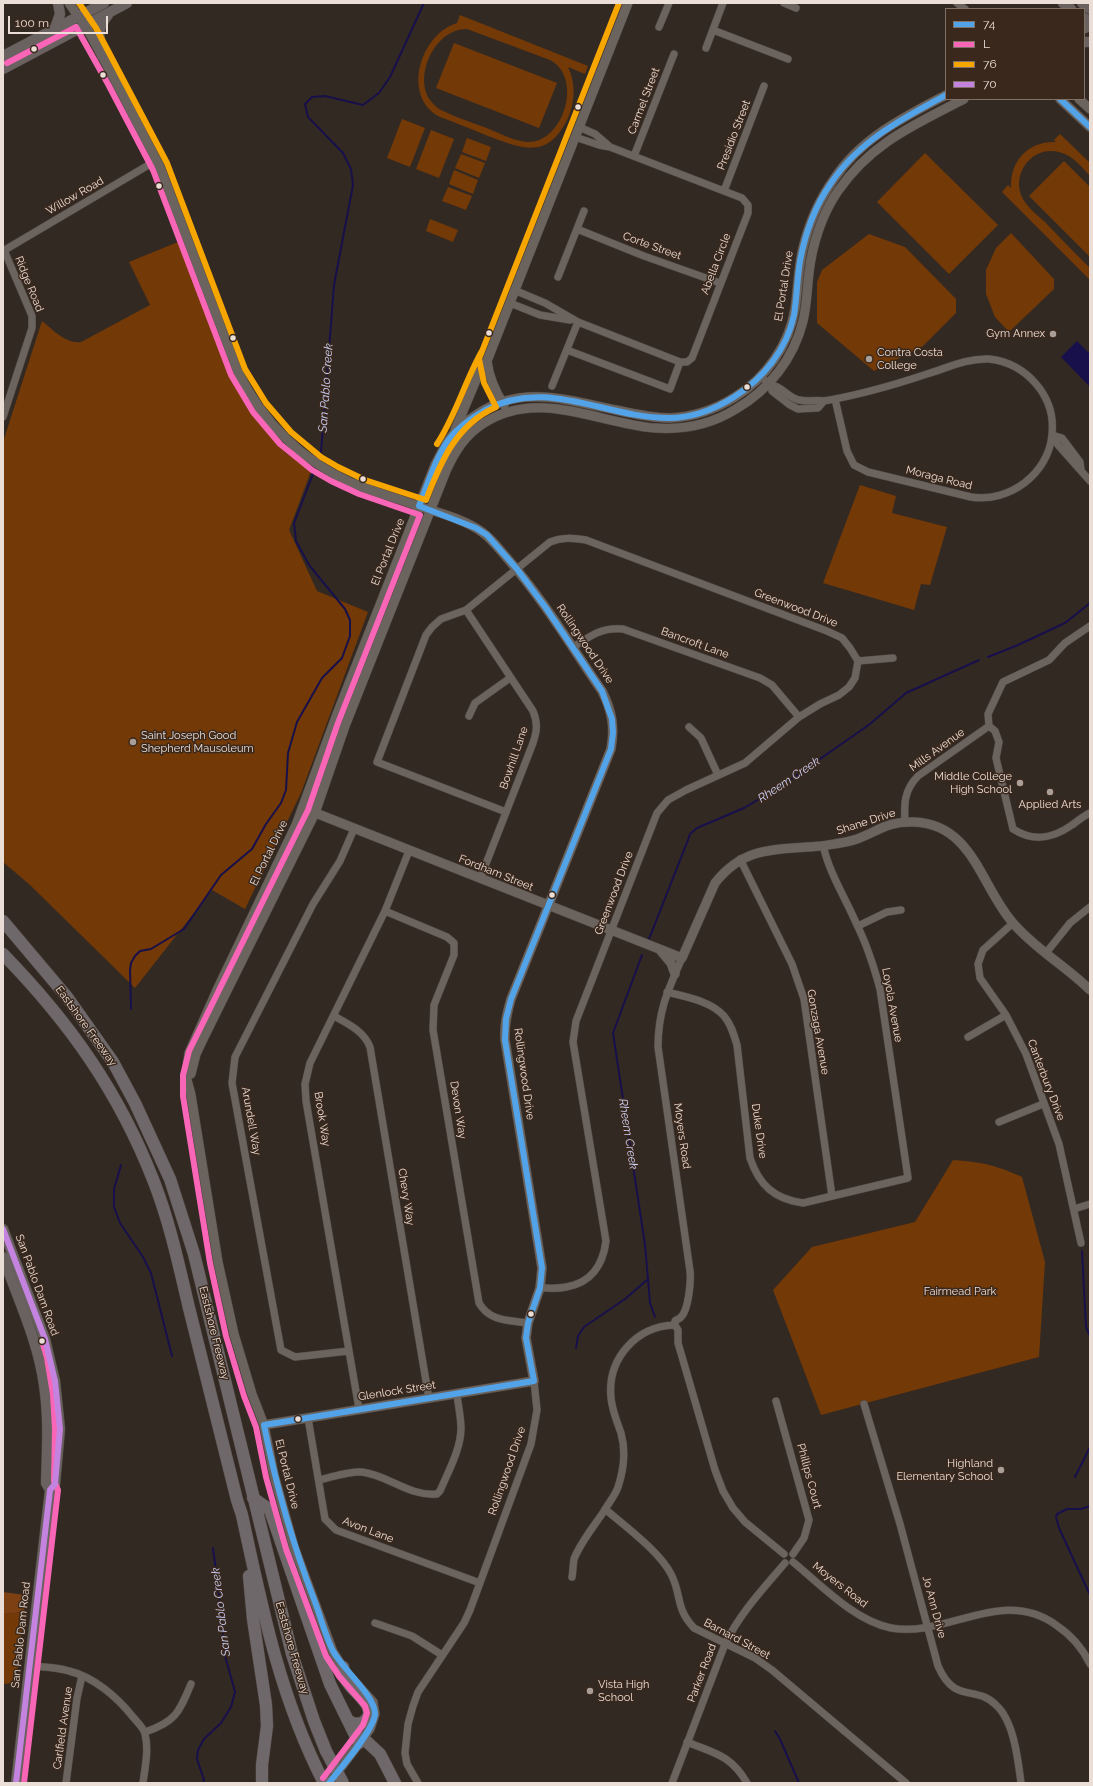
<!DOCTYPE html>
<style>
body{margin:0}
#map{position:relative;width:1093px;height:1786px;overflow:hidden;background:#332923;font-family:Raleway,sans-serif}
canvas{display:block}
.frame{position:absolute;inset:0;border:4px solid #eaded7;pointer-events:none}
.legend{position:absolute;left:945px;top:8px;width:140px;height:92px;box-sizing:border-box;background:#3a281c;border:1px solid #807167;margin:0;padding:5px 7px;list-style:none;font-size:12px;color:#eaded7}
.legend li{display:flex;align-items:center;gap:8px;height:20px}
.legend b{width:20px;border:1px solid #807167}
.scale{position:absolute;left:8px;top:16px;width:100px;height:18px;box-sizing:border-box;border:2px solid #eaded7;border-top:0;padding-left:5px;font-size:12px;line-height:14px;white-space:nowrap;color:#eaded7;-webkit-text-stroke:3px #3a281c;paint-order:stroke}
</style>
<div id="map">
<canvas width="1093" height="1786"></canvas>
<div class="frame"></div>
<ul class="legend">
<li><b style="height:5px;background:#53a3e8"></b>74</li>
<li><b style="height:5px;background:#fa66b7"></b>L</li>
<li><b style="height:5px;background:#f7a600"></b>76</li>
<li><b style="height:5px;background:#c483df"></b>70</li>
</ul>
<div class="scale">100 m</div>
</div>
<script>
const g = document.querySelector('canvas').getContext('2d');
g.lineJoin = 'round';
function fill(path, color) {
  g.fillStyle = color;
  g.fill(path, 'evenodd');
}
function strokePath(path, color, width, dash) {
  g.strokeStyle = color;
  g.lineWidth = width;
  g.lineCap = dash ? 'butt' : 'round';
  g.setLineDash(dash || []);
  g.stroke(path);
}
function drawText(font, color, halo, rows, align = 'center') {
  g.font = font + ' Raleway,sans-serif';
  g.lineWidth = 3;
  g.setLineDash([]);
  g.textBaseline = 'middle';
  g.strokeStyle = halo;
  g.fillStyle = color;
  for (const [text, x, y, turn = 0] of rows) {
    g.save();
    g.translate(x, y);
    g.rotate((+turn || 0) * Math.PI / 180);
    g.textAlign = isNaN(turn) ? turn : align;
    if (halo) g.strokeText(text, 0, 0);
    g.fillText(text, 0, 0);
    g.restore();
  }
}
fill(new Path2D(`
 M460 15 588 66 585 74 568 67C576 83 575 102 568 118 548 160 523 149 488 136 472 129 456 123 440 117 401 97 420 34 457 23ZM467 29 550 60C584 78 563 144 527 142 514 141 501 134 489 129 474 123 457 118 441 110 437 108 433 104 430 100 413 75 436 28 467 29Z
 M454 43 557 83 539 128 436 88Z
 M402 119 425 128 410 167 387 158Z
 M431 130 454 139 439 178 416 169Z
 M1060 134 1090 163V176C1081 166 1072 155 1059 152 1033 145 1011 173 1022 197 1027 207 1037 215 1045 222 1060 238 1075 253 1090 268V280L1002 192 1008 185 1011 188C1010 160 1029 141 1056 142L1054 140Z
 M467 138 491 147 486 161 462 152Z
 M925 153 998 225 949 274 877 202Z
 M461 154 485 163 479 178 455 168Z
 M1064 161 1090 187V257L1029 196Z
 M454 170 478 180 473 194 449 184Z
 M448 187 472 196 466 210 442 201Z
 M430 219 458 230 453 242 426 231Z
 M1011 233 1054 279V289L1009 332 995 317 986 294V270L996 248Z
 M869 234 905 247 956 299V313L923 346 874 371 817 323V282L822 270Z
 M178 242 228 373 247 407 267 432 286 453 311 471 289 530 317 591 368 612 301 793 245 909 212 890 135 988 30 885 3 862V442L42 321C53 330 66 344 81 342L150 305 129 262Z
 M860 485 896 496 892 513 947 527 930 585 921 584 914 610 823 583Z
 M953 1160C981 1162 996 1165 1022 1177L1045 1262 1039 1357 821 1415 773 1290 812 1247 915 1222Z
 M24 1612 16 1683 3 1684V1614Z`), '#733906');
fill(new Path2D(`
 M3 1592 25 1595 24 1612 3 1614Z`), '#7c4013');
fill(new Path2D(`
 M1077 341 1090 354V387L1061 357Z`), '#18104a');
strokePath(new Path2D(`
 M318 462 321 452 334 285 353 185 351 169 343 153 308 117 305 104 312 97 325 96 363 105 379 93 390 77 424 3
 M988 657 1018 645 1065 623 1090 603
 M649 939 688 840 690 834 697 828 744 808 783 785 870 724 906 693 979 660
 M642 955 613 1033 645 1245 650 1303 655 1317
 M131 1009 130 970 131 963 135 956 140 951 151 949 184 929 221 875 252 849 266 824 281 803 286 790 288 753 297 722 322 678 342 658 350 636V620L345 609 309 565 296 541 294 523 316 466
 M121 1165 114 1189V1207L120 1223 143 1257 151 1273 172 1356
 M1082 1251 1086 1327 1090 1336
 M576 1348 578 1336 584 1327 625 1299 647 1280
 M1075 1477 1090 1447V1427
 M1090 1506 1081 1509H1067L1057 1514 1056 1517 1059 1528 1090 1595
 M775 1731 780 1739 799 1783
 M203 1783 204 1780 197 1759 198 1750 204 1739 221 1723 231 1707 235 1692 224 1652 222 1618 213 1548`), '#18104a', 2);
const street = new Path2D(`
 M784 3 796 8
 M957 3 965 9
 M659 27 669 3
 M713 30 788 59
 M706 48 723 3
 M579 127 595 134 609 146
 M634 156 674 54
 M724 191 764 86
 M577 229 644 256 720 283
 M3 251 157 160
 M558 277 584 211
 M514 290 545 303 578 322 680 362H687L692 358 748 213V205L742 198 610 147 599 145 575 137
 M510 303 540 315 570 320
 M567 350 670 389 680 362
 M760 376 771 385 772 391 790 405 798 409 818 408 824 401
 M771 385C781 386 786 395 796 399 805 403 815 399 824 401 859 395 894 385 927 374 947 368 967 358 989 359 1026 363 1056 396 1052 434 1049 474 1009 503 971 497L868 472 854 465 847 451 835 399
 M552 386 578 322
 M3 417 32 328V316L4 250
 M1052 435 1058 445 1090 481
 M1052 435 1062 438 1080 462 1081 470
 M466 610 533 711C538 723 537 731 533 743L480 879
 M572 648C590 636 601 627 623 629L760 678 772 685 799 717
 M858 661 893 658
 M469 716 475 703 510 678
 M989 726 995 731 999 742 996 758 1013 829C1033 842 1052 839 1072 825 1078 821 1083 816 1090 813
 M989 726 988 714 1003 682 1049 660 1065 643 1090 626
 M689 727 701 738 718 775
 M506 812 377 762 426 635 432 627 441 619 466 610 550 542C562 537 573 538 586 540L827 631 842 638 850 648 858 661 855 678 849 687 839 695 820 704 799 717 745 763 686 790 668 800 657 813 576 1021 573 1042 606 1241C603 1265 591 1283 566 1287 558 1289 548 1288 540 1288
 M905 822C904 804 904 790 918 776L989 726
 M740 859 792 964 804 999 832 1196
 M385 911 447 937 454 943V955L434 1005 433 1030 479 1303C490 1322 509 1320 528 1323
 M1013 923 983 950 978 964 980 978 1006 1015 1026 1054 1059 1144 1081 1243
 M858 926 887 912 901 910
 M1046 953 1070 923 1090 907
 M682 958C668 990 658 1011 658 1047L690 1271C691 1280 689 1311 680 1318 679 1319 677 1319 675 1321V1325L678 1330V1343L715 1470 723 1491 733 1508 745 1522 784 1554
 M667 992C686 997 711 1001 724 1016 731 1024 734 1035 737 1045L750 1158C759 1185 774 1199 803 1203L908 1178 880 989C874 967 867 945 857 925 846 899 829 873 823 845
 M334 1016C348 1024 364 1031 370 1047L429 1399
 M968 1037 1006 1015
 M999 1122 1043 1104
 M1074 1209 1090 1204
 M349 1351 295 1357 281 1350 232 1083 235 1057 313 904 340 861 354 829
 M776 1401 809 1520 804 1538 793 1554
 M864 1404 900 1524 938 1666C955 1705 975 1684 996 1705 1014 1721 1018 1760 1021 1783
 M359 1409 306 1101 305 1084 310 1063 385 911 409 851
 M308 1418 325 1519 336 1530 480 1583
 M319 1480C333 1477 348 1471 362 1472 388 1475 410 1497 437 1494L440 1491C448 1472 461 1449 461 1428 461 1417 458 1405 457 1394
 M605 1509C626 1527 659 1551 671 1574 682 1595 675 1608 694 1628L755 1658 772 1670 906 1783
 M793 1562C821 1585 855 1621 891 1628 947 1638 1002 1586 1056 1625 1071 1635 1082 1647 1090 1664
 M572 1577C573 1572 573 1565 574 1559 581 1541 596 1524 606 1508 610 1501 616 1494 618 1487 624 1469 626 1451 621 1433 617 1422 612 1410 611 1398 607 1359 636 1326 675 1325
 M375 1623 412 1636 442 1655
 M30 1666C43 1667 56 1667 69 1671 94 1677 117 1697 133 1717 137 1722 144 1728 145 1734 149 1750 145 1767 143 1783
 M145 1732C175 1722 179 1713 191 1684
 M687 1742C714 1753 731 1755 747 1783
 M66 1783 77 1698 82 1676
 M418 1783 407 1764 405 1753 408 1724 413 1706 418 1692 464 1623 470 1610 531 1444 537 1410 534 1381
 M672 1783 725 1644C740 1613 763 1589 785 1563`);
const secondary = new Path2D(`
 M69 3 89 32 115 80 160 167 238 372C263 422 301 460 352 483 374 492 396 498 418 506 439 513 464 519 482 532 492 539 499 549 507 558 543 599 571 646 602 691 612 711 615 727 611 749L511 999C507 1013 504 1025 505 1040L542 1268 540 1288 528 1323 526 1338 534 1381 264 1425
 M1084 29 1090 26
 M1060 99 1090 127
 M1079 99 1090 109
 M487 361C489 378 495 391 504 405
 M455 430 479 373 487 361 628 3
 M303 808 682 958 715 883C745 845 777 850 821 846 834 844 845 843 857 839 879 831 887 821 914 822 973 824 981 887 1013 923 1035 949 1066 966 1090 990
 M661 951 671 963 675 974
 M191 1074 196 1054 204 1037 315 813 345 726 446 471C455 451 465 435 484 423 538 388 597 423 655 428 683 430 712 424 736 409 769 390 794 358 803 321 807 305 807 289 809 273 812 245 822 214 838 191 871 143 914 125 964 99
 M329 1783 370 1729 375 1714 373 1702 345 1671 333 1652 294 1547 274 1475 264 1425 252 1394 234 1334 218 1262 191 1095 186 1076 189 1053 217 990 296 825 337 714 435 465C441 454 446 442 454 433 460 426 468 420 476 415 521 384 567 400 616 410 634 414 652 418 670 418 693 417 716 409 735 397 766 378 789 345 795 309 798 289 798 268 803 248 809 223 819 200 834 179 861 138 904 117 946 95`);
const primary = new Path2D(`
 M1063 3 1071 9
 M1082 3 1090 9
 M1084 18 1090 22
 M55 28 60 14 58 3
 M1084 42H1090
 M3 56 104 3
 M102 56C99 39 96 29 108 15
 M3 69 127 3
 M3 1229 45 1339 55 1381 60 1429 55 1484 50 1490
 M3 1257C18 1299 38 1341 44 1385 49 1418 47 1450 46 1483L50 1490 16 1783`);
const highway = new Path2D(`
 M3 921 67 997 113 1062 135 1103 170 1179 194 1254 292 1654 314 1721 326 1751
 M3 954C70 1023 119 1092 154 1182 170 1223 179 1266 189 1308 205 1372 221 1436 237 1500L242 1515C262 1608 280 1698 324 1783
 M253 1498 270 1510 330 1684 359 1743
 M249 1576 253 1619 266 1705 267 1726 262 1765V1783
 M343 1667 342 1675C346 1679 348 1684 352 1688 361 1697 379 1712 362 1723L355 1724 349 1721
 M363 1738 380 1754 395 1783`);
strokePath(street, '#504742', 8);
strokePath(secondary, '#504742', 10);
strokePath(primary, '#504742', 11);
strokePath(highway, '#504742', 13);
strokePath(street, '#6b635e', 7);
strokePath(secondary, '#6b635e', 9);
strokePath(primary, '#696261', 10);
strokePath(highway, '#6e686a', 12);
const highwayBridge = new Path2D(`
 M326 1751 343 1783`);
strokePath(highwayBridge, '#504742', 13, []);
strokePath(highwayBridge, '#6e686a', 12);
strokePath(new Path2D(`
 M1060 99 1090 127
 M534 1381 526 1338 528 1323 540 1288 542 1268 505 1040 506 1019 511 999 611 749 613 733 612 719 602 691 546 608 517 569 487 535 476 528 419 506C428 484 435 459 449 439 458 427 471 418 485 410 548 377 604 418 669 418 692 418 715 409 734 397 763 379 787 349 794 315 797 297 797 279 800 261 805 234 815 206 831 183 859 141 903 118 946 95
 M264 1425C276 1486 293 1545 315 1602 321 1618 325 1635 333 1651 342 1668 374 1695 375 1713 376 1728 339 1770 329 1783
 M264 1425 534 1381`), '#53a3e8', 6);
strokePath(new Path2D(`
 M7 63 76 27 108 84 153 170 231 375 253 412 280 444 312 470 331 481 359 494 420 515 338 723 308 810 189 1051 183 1075V1096L210 1263 226 1336 244 1396 256 1427 266 1477 286 1549 326 1656 339 1676 365 1706 367 1713 363 1725 323 1778
 M24 1783 58 1490 54 1481 55 1429 53 1394 47 1358 42 1341`), '#fa66b7', 6);
strokePath(new Path2D(`
 M79 3 96 28 167 163 245 369 266 403 291 432 321 457 338 467 365 480 426 500C441 461 456 425 496 407L484 383 479 359 619 3
 M437 444C456 415 465 381 482 351`), '#f7a600', 6);
strokePath(new Path2D(`
 M3 1229 45 1339 55 1381 60 1429 55 1484 50 1490 16 1783`), '#c483df', 6);
for (const [x, y, r, color] of [
 [34,49,3.5,"#eaded7"],
 [103,75,3.5,"#eaded7"],
 [578,107,3.5,"#eaded7"],
 [159,186,3.5,"#eaded7"],
 [489,333,3.5,"#eaded7"],
 [1053,334,4,"#aa9f98"],
 [233,338,3.5,"#eaded7"],
 [869,359,4,"#aa9f98"],
 [747,387,3.5,"#eaded7"],
 [363,479,3.5,"#eaded7"],
 [133,742,4,"#aa9f98"],
 [1020,783,4,"#aa9f98"],
 [1050,792,4,"#aa9f98"],
 [552,895,3.5,"#eaded7"],
 [531,1314,3.5,"#eaded7"],
 [42,1341,3.5,"#eaded7"],
 [298,1419,3.5,"#eaded7"],
 [1001,1470,4,"#aa9f98"],
 [590,1691,4,"#aa9f98"]
]) {
  const dot = new Path2D();
  dot.arc(x, y, r, 0, 2 * Math.PI);
  g.fillStyle = color;
  g.fill(dot);
  strokePath(dot, '#3a281c', 1.5);
}
drawText('11px', '#eaded7', '#3a281c', [
 ["Carmel Street",644,101,-69],
 ["Presidio Street",734,135,-69],
 ["Willow Road",75,196,-30],
 ["Corte Street",652,246,20],
 ["Abella Circle",716,264,-69],
 ["Ridge Road",29,284,68],
 ["El Portal Drive",784,286,-81],
 ["Moraga Road",939,478,14],
 ["El Portal Drive",388,552,-68],
 ["Greenwood Drive",796,608,21],
 ["Bancroft Lane",695,643,20],
 ["Rollingwood Drive",585,644,56],
 ["Mills Avenue",937,750,-36],
 ["Bowhill Lane",514,758,-71],
 ["Shane Drive",866,822,-18],
 ["El Portal Drive",269,853,-64],
 ["Fordham Street",496,873,22],
 ["Greenwood Drive",614,893,-69],
 ["Loyola Avenue",892,1005,80],
 ["Eastshore Freeway",86,1026,54],
 ["Gonzaga Avenue",818,1032,80],
 ["Rollingwood Drive",524,1074,82],
 ["Canterbury Drive",1046,1080,69],
 ["Devon Way",458,1110,81],
 ["Brook Way",322,1119,81],
 ["Arundell Way",251,1121,80],
 ["Duke Drive",759,1131,82],
 ["Moyers Road",682,1136,82],
 ["Chevy Way",406,1197,81],
 ["San Pablo Dam Road",37,1285,70],
 ["Eastshore Freeway",214,1333,76],
 ["Glenlock Street",397,1391,-9],
 ["Rollingwood Drive",507,1471,-71],
 ["El Portal Drive",287,1474,76],
 ["Phillips Court",809,1476,75],
 ["Avon Lane",368,1530,21],
 ["Moyers Road",840,1585,38],
 ["Jo Ann Drive",934,1607,75],
 ["San Pablo Dam Road",21,1635,-84],
 ["Barnard Street",737,1639,28],
 ["Eastshore Freeway",292,1648,74],
 ["Parker Road",702,1673,-69],
 ["Carlfield Avenue",63,1728,-82]
]);
drawText('11px', '#eaded7', '#3a281c', [
 ["Gym Annex",1045,334],
 ["Contra Costa",877,353,"left"],
 ["College",877,366,"left"],
 ["Saint Joseph Good",141,736,"left"],
 ["Shepherd Mausoleum",141,749,"left"],
 ["Middle College",1012,777],
 ["High School",1012,790],
 ["Applied Arts",1050,805,"center"],
 ["Highland",993,1464],
 ["Elementary School",993,1477],
 ["Vista High",598,1685,"left"],
 ["School",598,1698,"left"]
], 'right');
drawText('11px', '#f1dcd0', '#3a281c', [
 ["Fairmead Park",960,1292]
]);
drawText('italic 12px', '#c9d0f8', '#3a281c', [
 ["San Pablo Creek",326,388,-86],
 ["Rheem Creek",789,780,-34],
 ["Rheem Creek",628,1134,81],
 ["San Pablo Creek",221,1612,-97]
]);
</script>
